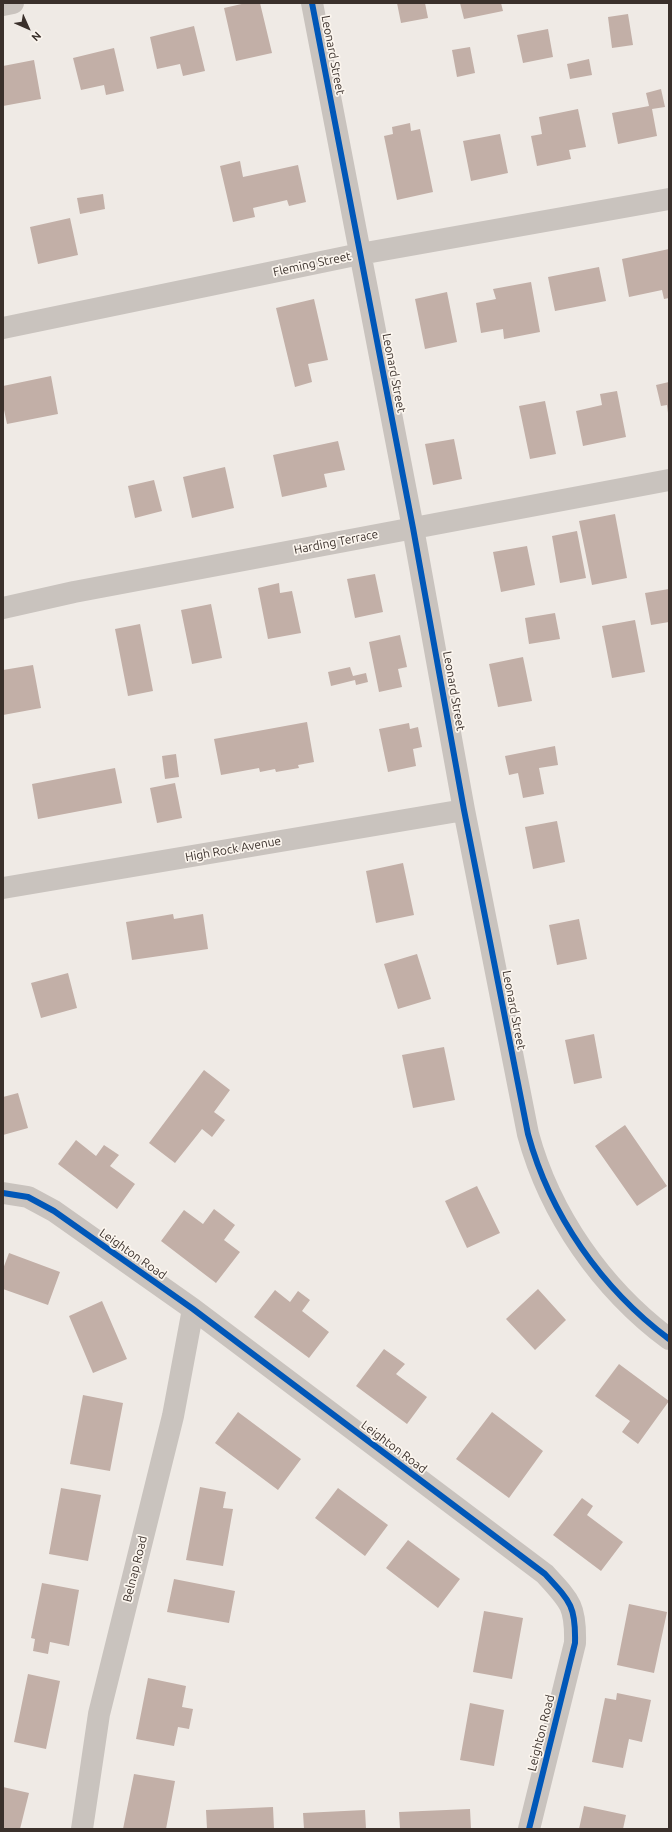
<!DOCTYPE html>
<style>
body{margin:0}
#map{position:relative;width:672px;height:1832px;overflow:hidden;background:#efeae5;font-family:Ubuntu,sans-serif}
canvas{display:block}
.frame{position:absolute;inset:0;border:4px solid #3a302b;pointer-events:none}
.north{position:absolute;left:8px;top:8px;width:40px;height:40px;-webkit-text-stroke:3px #fbf5ee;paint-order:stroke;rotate:135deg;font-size:11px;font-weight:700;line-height:16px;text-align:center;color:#3a302b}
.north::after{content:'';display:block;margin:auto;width:14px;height:18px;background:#3a302b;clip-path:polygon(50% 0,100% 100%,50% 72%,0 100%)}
</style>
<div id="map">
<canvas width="672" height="1832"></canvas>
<div class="frame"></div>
<div class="north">N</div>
</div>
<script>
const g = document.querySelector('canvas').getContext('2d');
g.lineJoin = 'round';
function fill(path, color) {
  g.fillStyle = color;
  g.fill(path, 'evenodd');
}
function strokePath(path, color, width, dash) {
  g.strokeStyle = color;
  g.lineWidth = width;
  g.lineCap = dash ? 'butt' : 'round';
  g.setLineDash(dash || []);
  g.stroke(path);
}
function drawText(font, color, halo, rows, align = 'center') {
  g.font = font + ' Ubuntu,sans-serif';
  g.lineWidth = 3.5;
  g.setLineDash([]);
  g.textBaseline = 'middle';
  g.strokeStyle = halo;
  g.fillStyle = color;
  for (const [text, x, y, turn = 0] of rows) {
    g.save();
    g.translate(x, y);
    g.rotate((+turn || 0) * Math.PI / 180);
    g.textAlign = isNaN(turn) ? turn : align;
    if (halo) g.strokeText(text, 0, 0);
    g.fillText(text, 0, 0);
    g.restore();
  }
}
fill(new Path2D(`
 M246 3H260L272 53 236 61 224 8Z
 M397 3H425L428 18 401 23Z
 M460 3H501L503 11 464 19Z
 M628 14 633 45 612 48 608 17Z
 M194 26 205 71 183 76 180 64 157 69 150 37Z
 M548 29 553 57 523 63 517 35Z
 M470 47 475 73 457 77 452 50Z
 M114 48 124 91 106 95 104 85 81 90 73 58Z
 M589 59 592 75 570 79 567 64Z
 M34 60 41 99 3 106V66Z
 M661 89 665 107 652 109 657 136 618 144 612 113 649 106 646 93Z
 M578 109 586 147 569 150 571 159 537 166 531 136 542 134 539 117Z
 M410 123 411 131 420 129 433 192 397 200 384 136 393 134 392 127Z
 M500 134 508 173 471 181 463 141Z
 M240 161 243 177 298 165 306 202 289 206 287 200 253 208 255 217 233 222 220 166Z
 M103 194 105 209 80 214 77 198Z
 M70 218 78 255 38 264 30 227Z
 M669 249V298L664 299 662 290 629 297 622 259Z
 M599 267 606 301 555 311 548 277Z
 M531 282 540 332 504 339 503 329 481 333 476 303 496 299 493 289Z
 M447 292 457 342 425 349 415 299Z
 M314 299 328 360 308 364 312 382 295 387 276 308Z
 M51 376 58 414 7 424 3 405V386Z
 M669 382V413H668L667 405 661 406 656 385Z
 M617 391 626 437 583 446 576 411 602 405 600 394Z
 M545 401 556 454 530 459 519 406Z
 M454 439 462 479 433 485 425 444Z
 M338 441 345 470 324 474 327 487 282 497 273 455Z
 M225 467 234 508 192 518 183 477Z
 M154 480 162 511 135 518 128 486Z
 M615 514 627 578 592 585 579 521Z
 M577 531 586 578 560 583 552 536Z
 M527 546 535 585 501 592 493 552Z
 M375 574 383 612 355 618 347 579Z
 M279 583 280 593 292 591 301 633 268 639 258 588Z
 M669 589V622L651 625 645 593Z
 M211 604 222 658 192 664 181 610Z
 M555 613 560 639 529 644 525 618Z
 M635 620 645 672 612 678 602 626Z
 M140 624 153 691 128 696 115 629Z
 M400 635 407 667 398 669 402 687 379 692 369 642Z
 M523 657 532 701 498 707 489 664Z
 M33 665 41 708 3 715V670Z
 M350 667 353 676 366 673 368 682 356 685 355 680 331 686 328 672Z
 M307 722 314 762 298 765 299 768 276 772 275 769 260 772 259 768 221 775 214 739Z
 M409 723 410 729 418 727 422 747 413 749 416 766 388 772 379 729Z
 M555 746 558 765 539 768 544 794 523 798 518 773 509 775 505 756Z
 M176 754 179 777 165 779 162 756Z
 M115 768 122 803 38 819 32 784Z
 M175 783 182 818 157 823 150 788Z
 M557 821 565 862 533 869 525 827Z
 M403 863 414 915 376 923 366 871Z
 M173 914 174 919 203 914 208 949 132 960 126 922Z
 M579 919 587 959 557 965 549 925Z
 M417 954 431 999 398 1009 384 964Z
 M68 973 77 1008 41 1018 31 983Z
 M594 1034 602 1078 574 1084 565 1040Z
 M444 1047 455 1100 413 1108 402 1055Z
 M204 1070 230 1090 214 1112 225 1120 212 1137 202 1129 175 1163 149 1143Z
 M18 1093 28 1128 3 1135V1097Z
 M625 1125 667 1186 637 1206 595 1146Z
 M76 1140 96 1156 104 1145 119 1155 110 1166 135 1184 117 1209 58 1164Z
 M477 1186 500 1233 467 1248 445 1201Z
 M214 1209 235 1225 224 1240 240 1252 216 1283 161 1241 184 1210 203 1224Z
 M9 1253 60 1272 48 1305 3 1289V1269Z
 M538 1289 566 1320 535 1350 506 1319Z
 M275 1290 290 1302 298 1291 310 1300 302 1311 329 1332 309 1358 254 1317Z
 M102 1301 127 1359 93 1373 69 1316Z
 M384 1349 405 1364 396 1374 427 1397 407 1424 356 1386Z
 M619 1364 669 1401 638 1444 622 1432 630 1421 595 1396Z
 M83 1395 123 1403 110 1471 70 1464Z
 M238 1412 301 1459 278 1490 215 1443Z
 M492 1412 543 1451 509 1498 456 1459Z
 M200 1487 226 1492 223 1508 233 1509 223 1566 186 1560Z
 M61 1488 101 1495 88 1561 49 1554Z
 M338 1488 388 1525 365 1556 315 1518Z
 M582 1498 593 1506 587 1515 623 1542 601 1571 553 1535Z
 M408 1540 460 1579 438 1608 386 1568Z
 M174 1579 235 1591 229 1623 167 1612Z
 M42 1583 79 1590 69 1646 50 1642 48 1654 33 1651 35 1639 31 1638Z
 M629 1604 667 1612 654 1673 617 1665Z
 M484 1611 523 1618 512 1679 473 1672Z
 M28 1674 60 1681 46 1749 14 1742Z
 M148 1678 186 1686 182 1707 193 1709 189 1729 178 1727 174 1746 136 1739Z
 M617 1693 651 1700 642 1742 629 1739 623 1768 592 1762 605 1698 616 1700Z
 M470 1703 504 1710 494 1766 460 1760Z
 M134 1774 175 1781 166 1829H123Z
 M3 1787 29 1793 20 1829H3Z
 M584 1806 626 1815 623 1829H579Z
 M273 1807 274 1829H207L206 1810Z
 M470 1809 471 1829H400L399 1812Z
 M365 1810 366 1829H304L303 1813Z`), '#c2afa7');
strokePath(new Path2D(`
 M312 3 413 528 464 810 528 1134C550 1215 602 1289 669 1339
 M3 5 13 3
 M3 328 360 254 669 199
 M3 608 74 592 669 480
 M3 888 464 810
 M3 1193 28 1197 54 1211 193 1309 545 1574C570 1601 576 1606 575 1643L529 1829
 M82 1829 99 1714 173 1416 193 1309`), '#c9c3be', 22);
strokePath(new Path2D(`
 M312 3 413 528 464 810 528 1134C550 1215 602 1289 669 1339
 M3 1193 28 1197 54 1211 193 1309 545 1574C570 1601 576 1606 575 1643L529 1829`), '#0057b8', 6);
drawText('12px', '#3a302b', '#fbf5ee', [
 ["Leonard Street",333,55,79],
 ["Fleming Street",312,264,-12],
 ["Leonard Street",394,373,79],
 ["Harding Terrace",336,542,-11],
 ["Leonard Street",454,691,80],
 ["High Rock Avenue",233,849,-10],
 ["Leonard Street",514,1010,79],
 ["Leighton Road",133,1254,35],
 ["Leighton Road",394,1447,37],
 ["Belnap Road",135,1569,-76],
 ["Leighton Road",541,1733,-76]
]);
</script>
